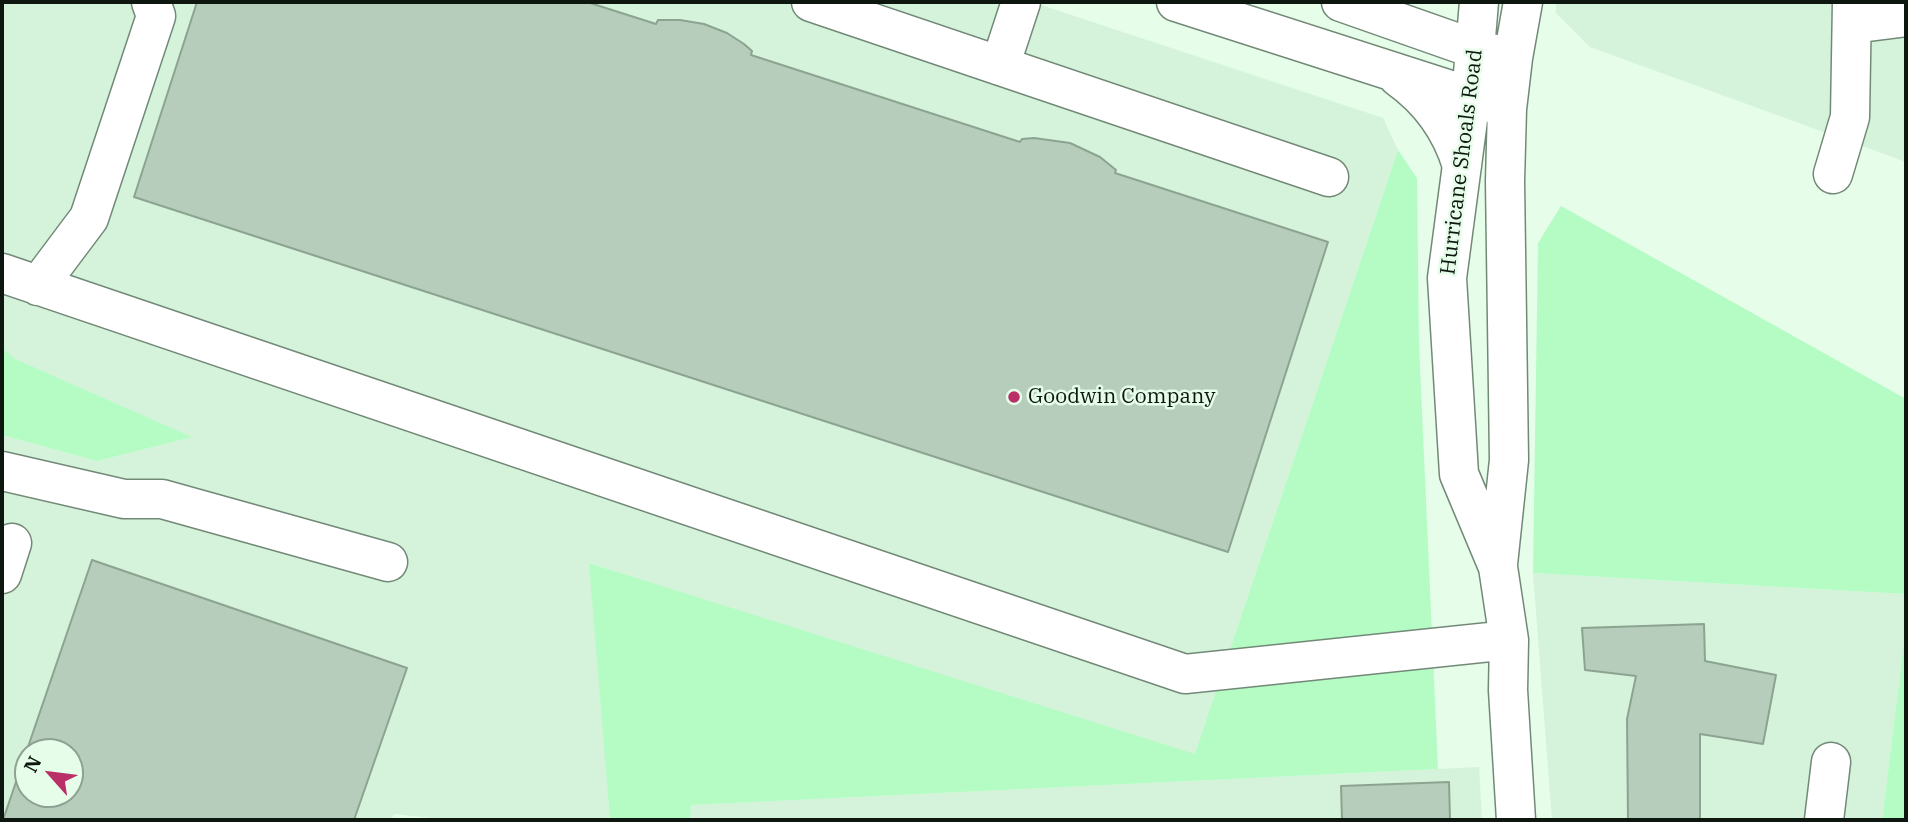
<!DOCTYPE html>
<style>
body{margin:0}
#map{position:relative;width:1908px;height:822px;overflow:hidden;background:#e5fde9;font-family:"IBM Plex Serif",serif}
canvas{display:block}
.frame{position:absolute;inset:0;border:4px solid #0d160f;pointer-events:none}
.north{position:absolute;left:14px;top:738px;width:70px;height:70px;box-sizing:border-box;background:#e5fde9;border:2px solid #8fa192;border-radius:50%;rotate:298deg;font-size:19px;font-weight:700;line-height:28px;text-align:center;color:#0d160f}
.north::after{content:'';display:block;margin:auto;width:24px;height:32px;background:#ba2f67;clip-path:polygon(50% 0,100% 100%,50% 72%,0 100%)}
</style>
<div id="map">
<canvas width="1908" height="822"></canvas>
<div class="frame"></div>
<div class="north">N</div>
</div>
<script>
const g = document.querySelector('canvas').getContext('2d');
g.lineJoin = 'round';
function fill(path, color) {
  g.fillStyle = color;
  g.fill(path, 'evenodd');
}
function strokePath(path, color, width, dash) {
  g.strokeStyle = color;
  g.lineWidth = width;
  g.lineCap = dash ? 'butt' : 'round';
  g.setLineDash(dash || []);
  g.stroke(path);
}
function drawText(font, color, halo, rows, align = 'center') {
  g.font = font + ' "IBM Plex Serif",serif';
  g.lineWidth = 5;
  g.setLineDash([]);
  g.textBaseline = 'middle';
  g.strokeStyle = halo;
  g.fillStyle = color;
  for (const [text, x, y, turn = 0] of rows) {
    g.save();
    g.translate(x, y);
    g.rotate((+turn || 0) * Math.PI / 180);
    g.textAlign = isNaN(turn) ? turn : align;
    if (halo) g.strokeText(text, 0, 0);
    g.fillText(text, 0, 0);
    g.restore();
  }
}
fill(new Path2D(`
 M2 2H1032L1383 118 1398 150 1195 755 913 668 590 563 610 820H450L394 814 391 820H2V435L97 461 191 437 14 359 2 348ZM28 752H70V794H28Z
 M1556 2H1906V162L1590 47 1556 13Z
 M1533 573 1906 594V627L1882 820H1552Z
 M1479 767 1482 820H690V805Z`), '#d4f3da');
fill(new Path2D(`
 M1398 150 1417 178 1419 344 1438 769 691 805 690 820H610L589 563 1195 754Z
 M1561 206 1906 399V594L1533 573 1538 243Z
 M2 348 15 359 192 437 97 461 2 435Z
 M1906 627V820H1882Z`), '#b4fcc4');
const building = new Path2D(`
 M197 2H587L656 24 658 20H680L704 24 727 33 744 44 752 51 751 55 1020 142 1022 139 1034 138 1070 143 1100 157 1116 170 1115 173 1328 242 1228 552 134 197Z
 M92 560 407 668 354 820H3ZM28 752H70V794H28Z
 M1704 624 1705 661 1776 675 1763 744 1700 734V820H1628L1627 719 1636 676 1585 670 1582 628Z
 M1449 782 1450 820H1342L1341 786Z`);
fill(building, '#b5cdba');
strokePath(building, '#8da391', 2);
const minor = new Path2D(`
 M811 2 1329 177
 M1176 2 1494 104
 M1341 2 1475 49 1498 55
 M1479 2 1471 97 1447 278 1459 474 1498 567 1509 640 1508 690 1516 820
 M1852 24 1906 17
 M1000 66 1021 2
 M1398 77C1429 99 1451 129 1462 166
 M1833 174 1850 117 1852 2
 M2 273 1185 674 1509 640
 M38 286 89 218 156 16 151 2
 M2 471 124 499H162L388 562
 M1498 564 1509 460 1505 181 1507 109 1513 58 1523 2
 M2 574 12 543
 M1824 820 1831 762`);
strokePath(minor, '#738978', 41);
strokePath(minor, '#fff', 38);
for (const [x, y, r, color] of [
 [1014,397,7,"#ba2f67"]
]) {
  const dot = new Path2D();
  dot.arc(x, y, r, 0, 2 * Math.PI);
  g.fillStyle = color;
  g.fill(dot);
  strokePath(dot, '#e5fde9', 2.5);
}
drawText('21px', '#0d160f', '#e5fde9', [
 ["Hurricane Shoals Road",1462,162,-83]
]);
drawText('21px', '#0d160f', '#e5fde9', [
 ["Goodwin Company",1028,397]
], 'left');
</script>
